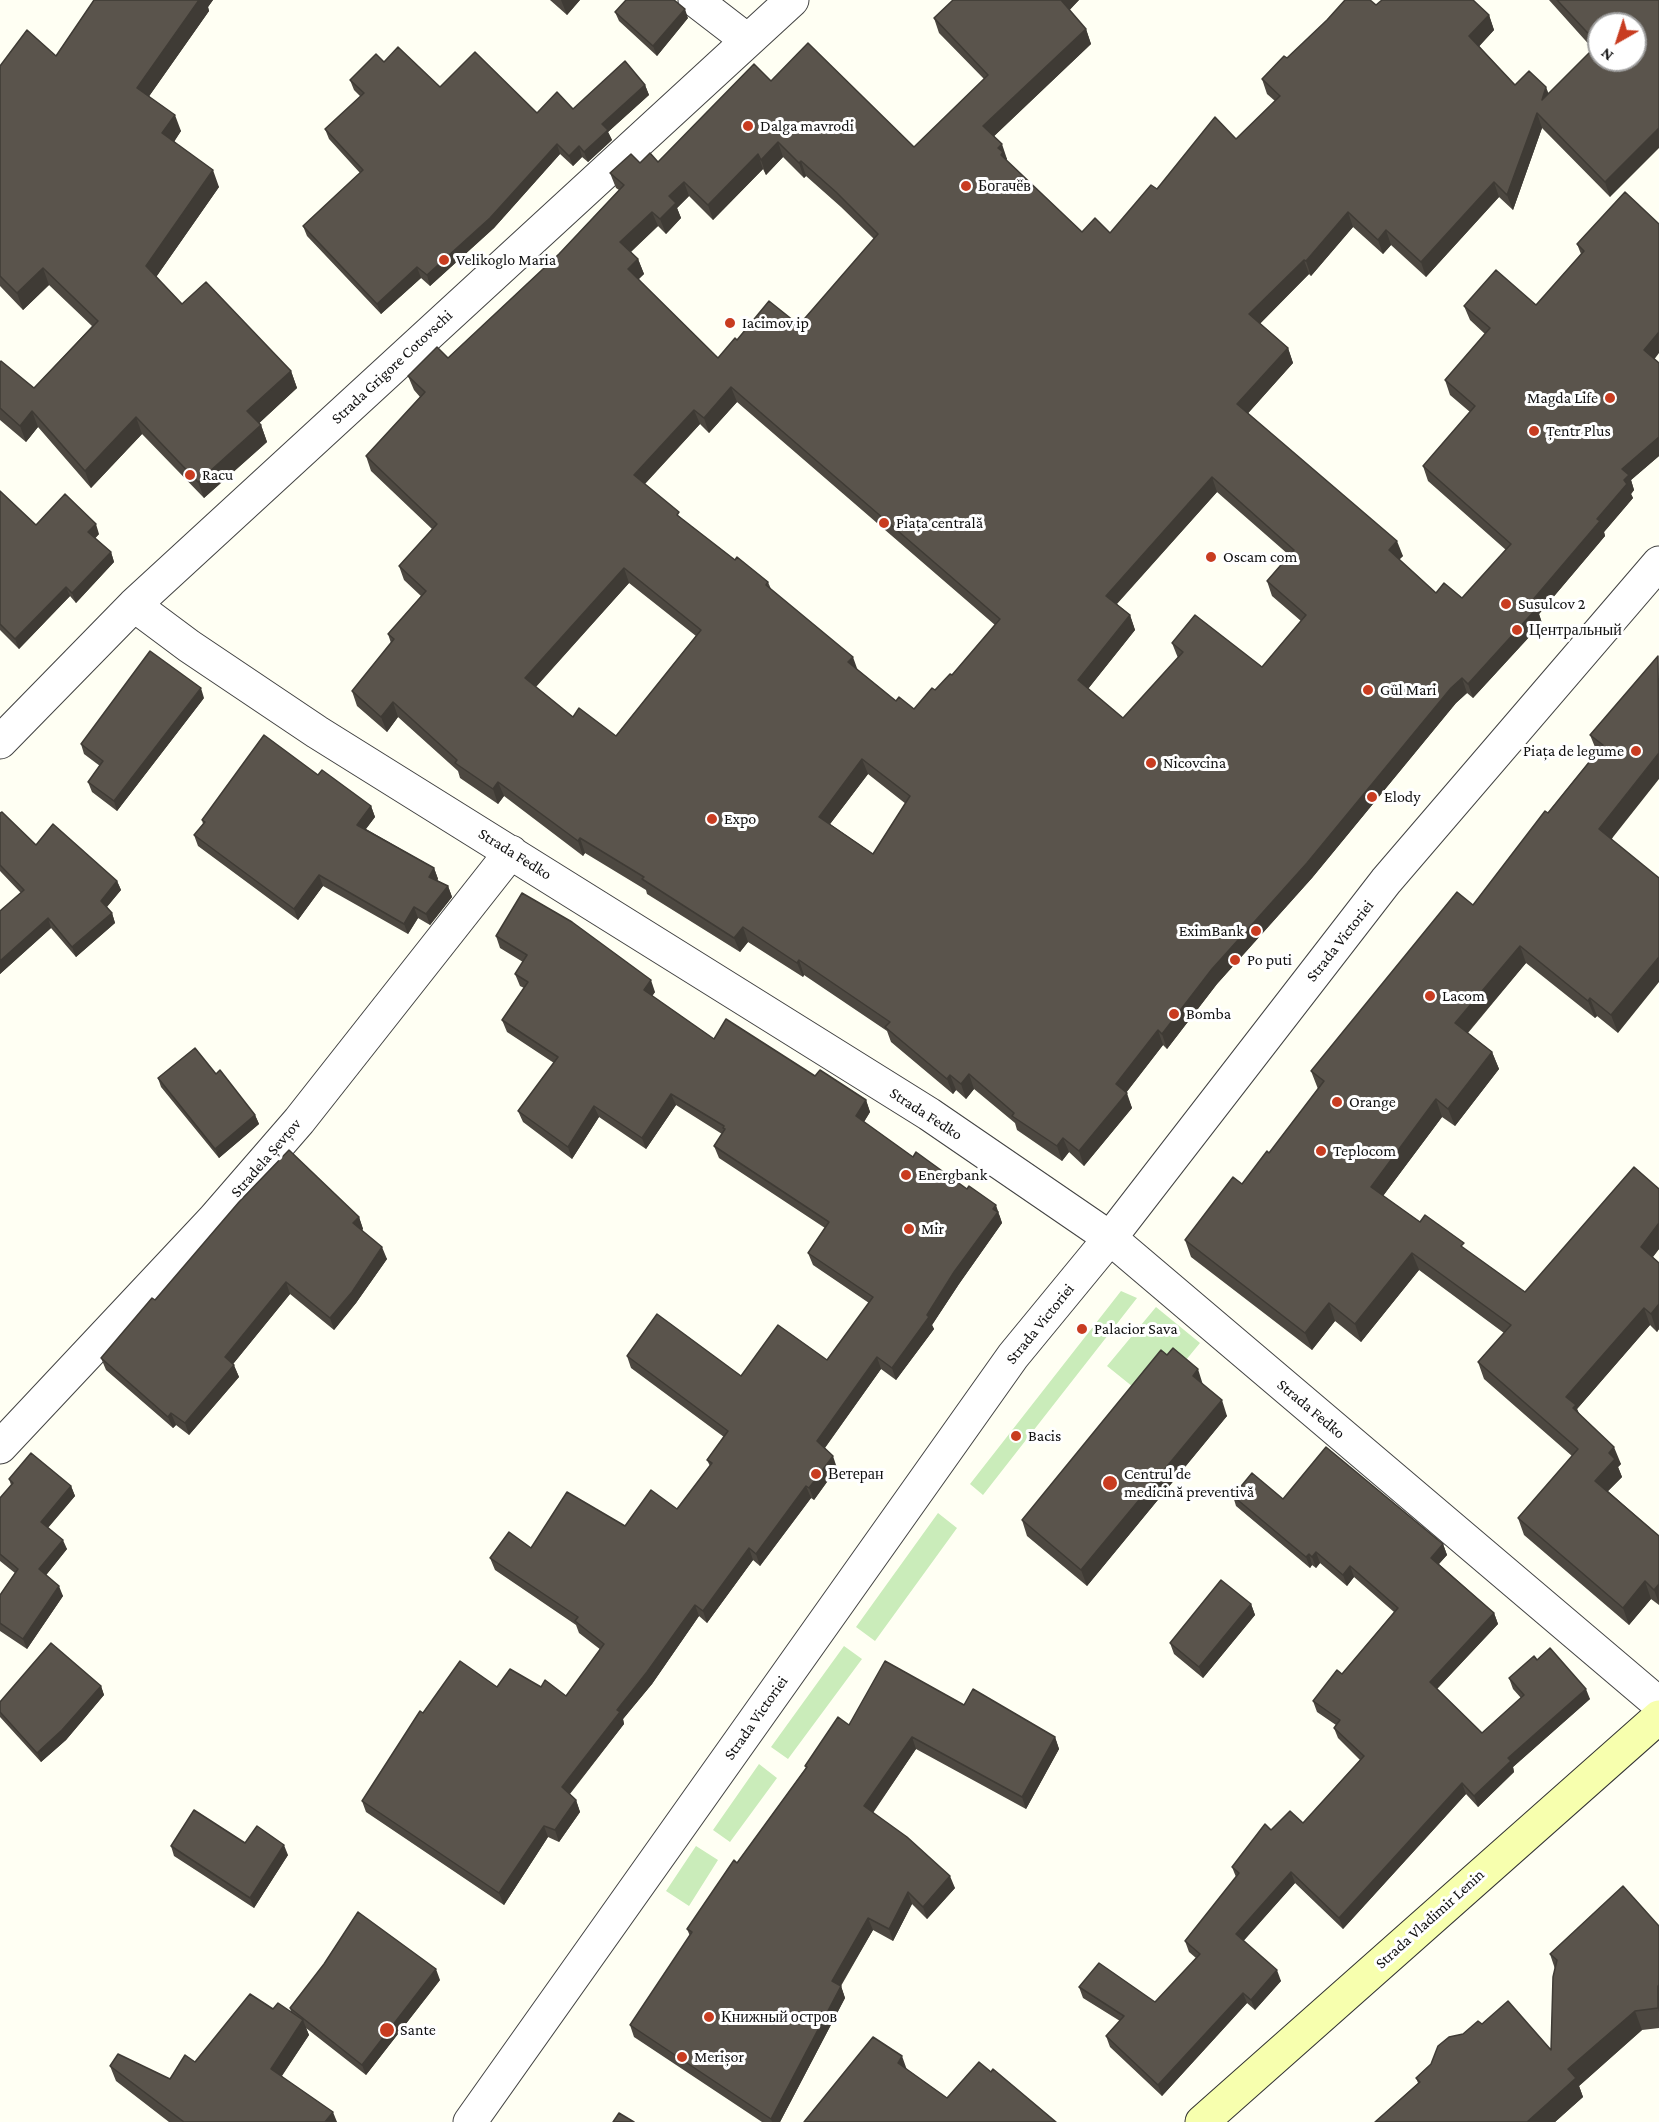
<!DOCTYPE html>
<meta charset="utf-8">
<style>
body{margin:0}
#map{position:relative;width:1659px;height:2122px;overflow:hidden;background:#fffff3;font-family:"Crimson Pro",serif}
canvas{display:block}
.north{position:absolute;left:1587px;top:12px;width:60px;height:60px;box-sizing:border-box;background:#fff;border:2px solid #9f9f9f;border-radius:50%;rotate:219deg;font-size:16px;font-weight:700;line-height:24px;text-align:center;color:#101010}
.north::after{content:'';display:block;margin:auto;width:21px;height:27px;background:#c83c20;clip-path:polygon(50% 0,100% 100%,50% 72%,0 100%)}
</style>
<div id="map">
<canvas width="1659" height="2122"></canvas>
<div class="north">N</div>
</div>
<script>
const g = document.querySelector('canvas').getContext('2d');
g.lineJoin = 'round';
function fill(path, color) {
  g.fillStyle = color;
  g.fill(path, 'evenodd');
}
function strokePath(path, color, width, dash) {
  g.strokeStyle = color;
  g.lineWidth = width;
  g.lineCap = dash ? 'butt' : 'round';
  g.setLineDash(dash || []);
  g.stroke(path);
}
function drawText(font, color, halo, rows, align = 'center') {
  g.font = font + ' "Crimson Pro",serif';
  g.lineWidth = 6;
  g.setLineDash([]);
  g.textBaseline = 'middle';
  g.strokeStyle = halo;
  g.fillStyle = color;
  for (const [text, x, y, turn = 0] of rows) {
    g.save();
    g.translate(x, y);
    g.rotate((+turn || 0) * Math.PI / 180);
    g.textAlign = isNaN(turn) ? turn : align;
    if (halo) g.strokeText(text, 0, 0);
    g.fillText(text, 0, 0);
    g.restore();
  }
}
fill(new Path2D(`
 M1121 1291 1137 1298 983 1495 970 1484Z
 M1156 1307 1200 1343 1181 1366 1143 1395 1107 1366Z
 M938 1513 957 1528 875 1641 856 1627Z
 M844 1646 862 1659 788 1759 771 1747Z
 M759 1764 777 1778 730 1842 713 1830Z
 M696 1846 718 1860 689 1906 666 1891Z`), '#caecba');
const street = new Path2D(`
 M695 0 747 40
 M134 605 189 646 317 732 929 1114 1110 1238 1659 1704
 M0 742 134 605 792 0
 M0 1447 214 1219 299 1121 511 852
 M470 2122 1013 1356 1110 1238 1386 881 1659 563`);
const secondary = new Path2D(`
 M1202 2122 1659 1717`);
strokePath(street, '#434343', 35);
strokePath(secondary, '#323232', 35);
strokePath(street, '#fff', 33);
strokePath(secondary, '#f7ffae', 33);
fill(new Path2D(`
 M94 0H213L208 7 209 11 149 96 181 131 174 141 219 187 156 277 182 304 291 371 297 388 259 423 261 425 267 442 204 498 142 434 91 488 38 427 26 442 0 420V362L34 388 92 326 49 285 23 310 0 286V66L56 56Z
 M550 0H580L567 15Z
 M953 0H1079L1069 10 1086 29 1091 44 994 136 1007 159 1006 160 1082 232 1110 233 1157 189 1236 139 1275 101 1267 94 1262 79 1287 58 1376 5 1489 15 1494 30 1479 46 1515 85 1549 93 1593 49 1549 0H1659L1610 197 1542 128 1513 210 1499 197 1426 277 1391 245 1383 254 1353 227 1311 276 1309 274 1260 323 1288 348 1293 363 1248 413 1403 556 1399 559 1436 593 1462 598 1506 550 1428 481 1423 466 1470 412 1450 395 1445 380 1485 334 1470 320 1464 306 1536 305 1581 254 1577 244 1625 192 1654 359 1659 363V456L1631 480 1634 490 1631 494 1633 498 1604 532 1605 536 1539 614 1542 623 1473 698 1467 693 1456 703 1312 878 1217 984 1167 1049 1163 1045 1126 1093 1132 1108 1084 1166 1069 1152 1062 1161 1017 1130 1015 1123 974 1089 966 1099 956 1090 953 1094 891 1042 887 1031 804 975 803 977 748 942 740 952 647 894 646 890 585 853 583 856 504 796 498 804 460 778 458 771 398 717 387 732 357 706 352 691 391 643 388 634 421 596 404 580 399 566 432 529 371 471 366 456 420 397 414 390 408 376 448 358 559 254 619 190 616 188 610 173 640 163 658 162 771 81 914 147 984 79 939 33 934 18ZM783 157 804 178 806 176 841 207 874 239 799 325 737 340 718 358 638 279 644 274 638 259 631 252 658 226 666 234 681 218 677 208 689 196 713 220 763 169 766 175ZM737 402 995 625 952 675 914 709 896 701 857 669 771 589 768 582 735 560 682 519 645 484 700 424 709 433ZM1217 492 1289 555 1267 581 1272 596 1301 621 1262 667 1172 643 1178 658 1123 718 1088 689 1135 630 1130 615 1117 604ZM629 583 696 636 616 736 573 717 536 687ZM868 774 906 804 873 854 830 824Z
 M615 12 688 18 657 56 619 21Z
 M384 62 440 87 537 113 573 109 645 85 649 95 608 132 612 140 588 162 582 157 573 166 560 154 494 228 430 286 421 278 381 314 307 236 303 226 360 173 329 139 325 129 361 97 354 90 350 80Z
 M0 491 36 525 99 534 95 538 111 552 114 562 76 603 70 596 19 649 0 630Z
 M1658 656 1612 839 1618 1033 1597 1016 1595 1018 1526 963 1468 1033 1492 1052 1499 1069 1455 1126 1442 1117 1383 1196 1420 1222 1466 1250 1525 1292 1659 1189V1249L1653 1257 1659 1263V1329L1657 1332 1650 1325 1577 1409 1579 1413 1621 1464 1618 1467 1622 1477 1608 1491 1659 1536V1605L1651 1599 1629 1625 1524 1535 1518 1518 1572 1456 1484 1379 1478 1362 1504 1333 1419 1270 1361 1342 1335 1321 1312 1350 1191 1257 1185 1240 1242 1184 1269 1153 1318 1089 1311 1071 1473 905 1597 752 1590 735Z
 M204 698 117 811 92 792 88 782 100 766 84 754 81 744Z
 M318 775 371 806 375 817 366 829 434 868 438 879 437 880 448 886 452 897 430 925 418 918 408 934 323 886 298 920 198 846 194 835 203 824 202 820Z
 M0 813 36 845 117 881 121 890 107 907 112 913 115 923 76 957 51 928 0 974V911L21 893 0 871Z
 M496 936 655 992 652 996 714 1039 815 1076 866 1100 870 1112 864 1122 913 1157 1000 1216V1217L1002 1223 959 1284 932 1325 934 1329 896 1380 881 1369 825 1448 837 1468 814 1500 811 1498 760 1566 753 1560 707 1623 699 1616 652 1684 623 1719 624 1724 570 1794 576 1800 580 1812 559 1842 548 1837 504 1905 366 1812 362 1801 423 1713 497 1687H541L566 1696 601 1650 579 1633 576 1625 495 1570 490 1558 531 1548 625 1526 677 1509 710 1466 707 1460 724 1437 631 1368 627 1356 741 1376 827 1360 869 1303 813 1265 808 1253 825 1228 719 1158 714 1146 722 1134 676 1105 646 1149 599 1117 572 1159 523 1122 518 1111 554 1063 507 1032 502 1020 524 988 520 986 515 974 523 962 500 948Z
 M216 1074 255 1115 259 1124 219 1158 161 1087 158 1078Z
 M359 1217 363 1229 362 1230 387 1259 356 1303 334 1330 290 1294 233 1364 239 1377 189 1435 176 1425 173 1428 106 1370 101 1358 155 1300Z
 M1203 1385 1227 1416 1087 1586 1027 1536 1022 1520Z
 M9 1479 71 1486 75 1496 48 1528 67 1549 46 1575 63 1596 27 1649 0 1631V1595L15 1573 0 1561V1498L11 1485Z
 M1233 1496 1283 1499 1443 1544 1447 1555 1439 1564 1494 1613 1498 1624 1437 1689 1482 1733 1521 1698 1513 1689 1509 1678 1537 1660 1590 1699 1513 1767 1514 1772 1478 1807 1466 1794 1343 1929 1295 1883 1243 1941 1281 1981 1255 2010 1247 2003 1162 2096 1110 2047 1106 2036 1120 2021 1083 1998 1079 1987 1155 2002 1196 1958 1189 1952 1185 1941 1236 1877 1232 1867 1271 1830 1303 1823 1360 1760 1338 1738 1334 1728 1336 1725 1317 1712 1313 1701 1342 1674 1394 1612 1354 1577 1347 1586 1320 1563 1316 1568 1312 1565 1310 1568 1236 1506Z
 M1251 1604 1255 1615 1203 1678 1174 1654 1170 1643Z
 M101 1686 104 1695 66 1740 41 1762 0 1717V1702Z
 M964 1705 1055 1737 1059 1749 1026 1809 916 1749 873 1813 955 1888 927 1919 912 1904 893 1941 873 1930 841 1986 845 1998 780 2122H762L634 2037 630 2025 690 1936 687 1929 737 1863 806 1768 805 1766 849 1725Z
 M245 1843 288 1855 254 1908 174 1856 171 1846Z
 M1659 1926V2028L1642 2030 1579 2086 1583 2097 1555 2122H1375L1418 2083 1416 2078 1463 2034 1482 2024 1551 2050 1555 1969 1550 1954Z
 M440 1980 366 2075 306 2028 309 2035 282 2076 337 2122H169L116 2081 110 2066 170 2079 273 2009 291 2012 290 2008Z`), '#4d4841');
fill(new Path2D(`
 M199 0H213L208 7 209 11 143 105 137 88Z
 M561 0H580L567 15Z
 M1061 0H1079L1066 14Z
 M685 9 688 18 657 56 653 46Z
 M1489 15 1494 30 1475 51 1469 36Z
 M1086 29 1091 44 989 141 983 126Z
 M645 85 649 95 608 132 612 140 588 162 584 152 602 124Z
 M1546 87 1552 102 1542 100Z
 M1537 113 1542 128 1513 210 1507 195Z
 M175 115 181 131 169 150 162 133Z
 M1659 128V148L1610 197 1605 182Z
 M778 142 783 157 766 175 761 160Z
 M557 144 560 154 494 228 430 286 427 275Z
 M1002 144 1007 159 1006 161V169L998 148Z
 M579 146 582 157 573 166 569 156Z
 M758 154 763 169 713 220 708 205Z
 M801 161 806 176 804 178 799 163Z
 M213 170 219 187 152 283 146 266Z
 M684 182 689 196 677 208 681 218 666 234 660 219 669 196Z
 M1494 182 1499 197 1426 277 1421 262Z
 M652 212 658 226 625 257 620 242Z
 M1348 212 1353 227 1311 276 1306 261Z
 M1386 230 1391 245 1383 254 1378 240Z
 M638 259 644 274 634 284 628 269Z
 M1304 260 1309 274 1255 329 1249 314Z
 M417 267 421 278 381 314 377 304Z
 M43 268 49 285 23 310 17 293Z
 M1659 332V353L1650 365 1644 350Z
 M1288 348 1293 363 1243 419 1237 404Z
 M291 371 297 388 254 428 247 411Z
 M731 387 737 402 709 433 704 418Z
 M694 410 700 424 639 490 634 475Z
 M32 411 38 427 26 442 20 426Z
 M136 417 142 434 91 488 85 471Z
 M261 425 267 442 204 498 198 482Z
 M1659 437V456L1631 480 1634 490 1631 494 1633 498 1604 532 1605 536 1539 614 1542 623 1473 698 1468 684 1597 519 1622 469Z
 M1212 477 1217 492 1111 610 1106 596Z
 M96 524 99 534 92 542 88 532Z
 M1397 541 1403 556 1394 565 1389 550Z
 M111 552 114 562 76 603 72 593Z
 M624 568 629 583 530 693 525 678Z
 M66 587 70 596 19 649 15 639Z
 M1130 615 1135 630 1083 695 1078 680Z
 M853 657 858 671 848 662Z
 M1462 678 1467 693 1456 703 1312 878 1217 984 1167 1049 1162 1034 1212 969 1451 688Z
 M201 688 204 698 117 811 114 801Z
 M393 702 398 717 387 732 381 717Z
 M1659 753V779L1606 846 1599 829Z
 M862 759 868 774 824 832 819 817Z
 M498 782 504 796 498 804 493 789Z
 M371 806 375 817 361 835 357 825Z
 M580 838 585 853 583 856 578 841Z
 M434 868 438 879 433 887 429 877Z
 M319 875 323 886 298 920 294 909Z
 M117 881 121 890 104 910 101 901Z
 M448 886 452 897 430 925 426 914Z
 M414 907 418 918 408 934 404 924Z
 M112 913 115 923 76 957 72 947Z
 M48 918 51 928 0 974V961Z
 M743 927 748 942 740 952 734 938Z
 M1520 946 1526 963 1461 1040 1455 1023Z
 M1659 957V982L1618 1033 1611 1015Z
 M799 960 804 975 803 977 797 963Z
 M651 980 655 992 648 1002 644 990Z
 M1590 998 1597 1016 1595 1018 1588 1001Z
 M1158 1030 1163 1045 1121 1099 1116 1084Z
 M1492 1052 1499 1069 1455 1126 1448 1109Z
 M969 1074 974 1089 966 1099 961 1084Z
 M950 1075 956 1090 953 1094 947 1079Z
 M1127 1093 1132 1108 1084 1166 1079 1151Z
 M671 1094 676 1105 646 1149 642 1138Z
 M1436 1099 1442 1117 1377 1204 1371 1187Z
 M866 1100 870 1112 860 1128 856 1116Z
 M594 1106 599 1117 572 1159 568 1147Z
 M255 1115 259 1124 219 1158 215 1149Z
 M1063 1138 1069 1152 1062 1161 1057 1146Z
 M996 1205 1002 1223 959 1284 932 1325 934 1329 896 1380 892 1368 927 1315Z
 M359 1217 363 1229 357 1235 353 1223Z
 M1659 1223V1249L1647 1264 1641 1247Z
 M382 1247 387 1259 356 1303 334 1330 330 1318Z
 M1412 1253 1419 1270 1361 1342 1355 1324Z
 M286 1282 290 1294 229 1369 225 1357Z
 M1329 1303 1335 1321 1312 1350 1305 1333Z
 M1659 1304V1329L1657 1332 1651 1314Z
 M1644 1308 1650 1325 1577 1409 1582 1422 1566 1397Z
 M877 1357 881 1369 821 1453 817 1441Z
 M234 1365 239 1377 189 1435 185 1423Z
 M1198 1369 1203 1385 1193 1376Z
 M1222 1400 1227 1416 1087 1586 1081 1570Z
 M171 1413 176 1425 173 1428 168 1417Z
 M1614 1447 1621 1464 1618 1467 1622 1477 1601 1498 1595 1481 1609 1453Z
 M833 1456 837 1468 814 1500 809 1488Z
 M71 1486 75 1496 44 1532 41 1522Z
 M806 1486 811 1498 760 1566 756 1554Z
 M63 1540 67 1549 43 1579 39 1569Z
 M1443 1544 1447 1555 1435 1568 1431 1558Z
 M749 1548 753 1560 707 1623 703 1611Z
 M1316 1552 1320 1563 1316 1568 1312 1557Z
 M1309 1554 1312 1565 1310 1568 1306 1557Z
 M1350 1566 1354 1577 1347 1586 1343 1575Z
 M1645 1581 1651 1599 1629 1625 1623 1608Z
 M1659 1584V1603L1654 1590Z
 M59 1586 63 1596 27 1649 23 1639Z
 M1251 1604 1255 1615 1203 1678 1199 1667Z
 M695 1605 699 1616 652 1684 623 1719 624 1724 566 1798 562 1787 617 1710Z
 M1494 1613 1498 1624 1434 1692 1430 1682Z
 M101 1686 104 1695 66 1740 41 1762 37 1753Z
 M1586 1689 1590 1699 1513 1767 1514 1772 1478 1807 1474 1796 1508 1758Z
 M912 1737 916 1749 869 1818 864 1806Z
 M1055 1737 1059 1749 1026 1809 1022 1797Z
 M1462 1783 1466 1794 1343 1929 1339 1918Z
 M576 1800 580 1812 559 1842 555 1830Z
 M544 1826 548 1837 504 1905 499 1893Z
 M284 1845 288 1855 254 1908 250 1898Z
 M1291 1872 1295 1883 1240 1945 1236 1934Z
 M950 1876 955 1888 927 1919 923 1907Z
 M908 1892 912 1904 893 1941 889 1929Z
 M868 1918 873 1930 836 1993 832 1981Z
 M436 1969 440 1980 366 2075 362 2065Z
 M1277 1970 1281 1981 1255 2010 1251 2000Z
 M1659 1985V2012L1658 2008V1986Z
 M841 1986 845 1998 780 2122H772L771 2119Z
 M1243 1993 1247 2003 1162 2096 1158 2085Z
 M1635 2011 1642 2030 1579 2086 1583 2097 1555 2122H1527L1568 2069Z
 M303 2020 309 2035 276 2084 271 2069Z
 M902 2056 907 2070 898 2063Z
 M333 2112 337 2122H325Z`), '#3f3b35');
const building = new Path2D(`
 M94 0H199L137 88 175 115 162 133 213 170 146 266 182 304 206 282 291 371 247 411 261 425 198 482 136 417 85 471 32 411 20 426 0 408V362L1 361 34 388 98 321 43 268 17 293 0 276V66L27 30 56 56Z
 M626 0H674L685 9 653 46 615 12Z
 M953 0H1061L1086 29 983 126 1002 144 998 148 1003 152 1001 155 1082 232 1095 218 1110 233 1151 185 1157 189 1215 117 1236 139 1280 96 1262 79 1284 56 1287 58 1327 20 1345 0H1370L1376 5 1382 0H1473L1489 15 1469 36 1515 85 1529 71 1546 87 1542 100 1598 44 1557 0H1659V128L1605 182 1537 113 1507 195 1494 182 1421 262 1386 230 1378 240 1348 212 1306 261 1304 260 1249 314 1288 348 1237 404 1397 541 1389 550 1436 593 1444 583 1462 598 1511 544 1423 466 1475 406 1445 380 1490 328 1464 306 1496 270 1536 305 1584 251 1577 244 1625 192 1659 224V332L1644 350 1659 363V437L1622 469 1629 475 1624 480 1627 484 1597 519 1600 521 1531 602 1537 608 1468 684 1462 678 1451 688 1307 863 1212 969 1162 1034 1158 1030 1116 1084 1127 1093 1079 1151 1063 1138 1057 1146 1012 1116 1014 1113 969 1074 961 1084 950 1075 947 1079 885 1027 890 1022 799 960 797 963 743 927 734 938 642 879 644 877 580 838 578 841 498 782 493 789 455 763 457 760 393 702 381 717 352 691 394 639 388 634 426 591 399 566 437 524 366 456 425 392 408 376 437 347 448 358 559 254 624 185 610 173 631 154 640 163 650 153 658 162 754 64 771 81 808 43 914 147 988 75 934 18ZM1599 24H1635V60H1599ZM778 142 799 163 801 161 836 192 878 234 799 325 769 301 737 340 735 338 718 358 628 269 638 259 620 242 652 212 660 219 676 203 669 196 684 182 708 205 758 154 761 160ZM731 387 1000 619 952 675 950 674 935 690 932 688 914 709 899 697 896 701 848 662 853 657 766 585 768 582 737 557 735 560 677 515 679 512 634 475 694 410 704 418ZM1212 477 1294 550 1267 581 1306 615 1262 667 1195 615 1172 643 1183 652 1123 718 1078 680 1130 615 1106 596ZM624 568 701 630 616 736 579 708 573 717 525 678ZM862 759 910 796 873 854 819 817Z
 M398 47 440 87 475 52 537 113 557 92 573 109 625 61 645 85 602 124 608 130 584 152 579 146 569 156 557 144 490 218 427 275 417 267 377 304 303 226 363 170 325 129 364 93 350 80 376 54 384 62Z
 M0 491 36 525 65 494 96 524 88 532 111 552 72 593 66 587 15 639 0 624Z
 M150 651 201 688 114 801 88 782 103 761 81 744Z
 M1658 656 1659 753 1599 829 1659 878V957L1611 1015 1590 998 1588 1001 1520 946 1455 1023 1492 1052 1448 1109 1436 1099 1371 1187 1420 1222 1425 1215 1464 1243 1461 1246 1525 1292 1634 1167 1659 1189V1223L1641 1247 1659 1263V1304L1651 1314 1644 1308 1566 1397 1576 1405 1573 1408 1614 1447 1609 1453 1615 1459 1595 1481 1659 1536V1584L1654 1590 1645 1581 1623 1608 1518 1518 1578 1449 1478 1362 1511 1325 1412 1253 1355 1324 1329 1303 1305 1333 1185 1240 1233 1177 1242 1184 1267 1151 1269 1153 1324 1081 1311 1071 1457 892 1473 905 1545 811 1548 813 1603 745 1590 735Z
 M264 735 318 775 322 770 371 806 357 825 434 868 429 877 448 886 426 914 414 907 404 924 319 875 294 909 194 835 205 822 202 820Z
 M2 812 36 845 53 824 117 881 101 901 112 913 72 947 48 918 0 961V911L24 890 0 865V813Z
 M522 893 572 922 651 980 644 990 714 1039 726 1019 815 1076 820 1070 866 1100 856 1116 913 1157 916 1152 967 1189 969 1186 996 1205 993 1209 998 1212 954 1272 927 1315 929 1317 892 1368 877 1357 817 1441 833 1456 809 1488 806 1486 756 1554 749 1548 703 1611 695 1605 647 1672 617 1710 620 1712 562 1787 576 1800 555 1830 544 1826 499 1893 362 1801 420 1711 423 1713 460 1661 497 1687 510 1669 541 1687 545 1680 566 1696 604 1644 575 1621 578 1617 490 1558 509 1532 531 1548 567 1492 625 1526 651 1490 677 1509 712 1463 707 1460 728 1431 627 1356 657 1314 741 1376 778 1325 827 1360 873 1297 808 1253 829 1222 714 1146 725 1129 723 1128 724 1126 671 1094 642 1138 594 1106 568 1147 518 1111 558 1057 502 1020 528 982 515 974 527 955 496 936Z
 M195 1048 216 1074 220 1070 255 1115 215 1149 158 1078Z
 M289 1150 359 1217 353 1223 382 1247 352 1292 330 1318 286 1282 225 1357 234 1365 185 1423 171 1413 168 1417 101 1358 152 1298 155 1300 239 1202Z
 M1173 1348 1198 1369 1193 1376 1222 1400 1081 1570 1022 1520 1161 1350 1167 1355Z
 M1326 1447 1443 1544 1431 1558 1494 1613 1430 1682 1482 1733 1524 1695 1509 1678 1534 1656 1537 1660 1550 1648 1586 1689 1508 1758 1511 1761 1474 1796 1462 1783 1339 1918 1291 1872 1236 1934 1277 1970 1251 2000 1243 1993 1158 2085 1106 2036 1124 2016 1079 1987 1099 1963 1155 2002 1200 1954 1185 1941 1239 1873 1232 1867 1265 1824 1271 1830 1290 1811 1303 1823 1364 1756 1334 1728 1340 1720 1313 1701 1337 1670 1342 1674 1398 1608 1350 1566 1343 1575 1316 1552 1312 1557 1309 1554 1306 1557 1233 1496 1252 1473 1283 1499Z
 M31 1453 71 1486 41 1522 63 1540 39 1569 59 1586 23 1639 0 1623V1595L18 1569 0 1554V1498L13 1483 9 1479Z
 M1221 1580 1251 1604 1199 1667 1170 1643Z
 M51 1643 101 1686 62 1730 37 1753 0 1712V1702Z
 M885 1661 964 1705 973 1689 1055 1737 1022 1797 912 1737 864 1806 907 1837 950 1876 923 1907 908 1892 889 1929 868 1918 832 1981 841 1986 771 2119 630 2025 692 1932 687 1929 734 1860 737 1863 807 1767 805 1766 838 1717 849 1725Z
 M194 1810 245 1843 257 1826 284 1845 250 1898 171 1846Z
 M1623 1886 1659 1926V1985L1658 1986V2008L1635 2011 1568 2069 1576 2078 1527 2122H1375L1420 2082 1416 2078 1431 2064 1438 2046 1449 2037 1463 2034 1478 2021 1482 2024 1508 2001 1551 2050 1553 1977 1557 1960 1550 1954Z
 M358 1912 436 1969 362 2065 290 2008 324 1964Z
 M250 1994 273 2009 278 2003 303 2020 271 2069 333 2112 325 2122H184L110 2066 118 2054 170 2079 185 2055 195 2062Z
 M873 2037 902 2056 898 2063 947 2098 979 2062 991 2072 993 2069 1056 2122H804Z
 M619 2113 634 2122H613Z`);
fill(building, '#5a544c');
strokePath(building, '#3f3b35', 1.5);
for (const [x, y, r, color] of [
 [748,126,6,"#c83c20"],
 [966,186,6,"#c83c20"],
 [444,260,6,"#c83c20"],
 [730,323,6,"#c83c20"],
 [1610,398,6,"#c83c20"],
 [1534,431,6,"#c83c20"],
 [190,475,6,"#c83c20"],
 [884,523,6,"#c83c20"],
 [1211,557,6,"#c83c20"],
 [1506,604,6,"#c83c20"],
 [1517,630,6,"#c83c20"],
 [1368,690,6,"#c83c20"],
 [1636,751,6,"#c83c20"],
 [1151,763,6,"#c83c20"],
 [1372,797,6,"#c83c20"],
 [712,819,6,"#c83c20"],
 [1256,931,6,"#c83c20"],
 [1235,960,6,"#c83c20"],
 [1430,996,6,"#c83c20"],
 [1174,1014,6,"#c83c20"],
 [1337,1102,6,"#c83c20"],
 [1321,1151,6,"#c83c20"],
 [906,1175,6,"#c83c20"],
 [909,1229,6,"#c83c20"],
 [1082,1329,6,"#c83c20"],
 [1016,1436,6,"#c83c20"],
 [816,1474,6,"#c83c20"],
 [1110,1483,8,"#c83c20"],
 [709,2017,6,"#c83c20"],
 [387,2030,8,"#c83c20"],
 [682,2057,6,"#c83c20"]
]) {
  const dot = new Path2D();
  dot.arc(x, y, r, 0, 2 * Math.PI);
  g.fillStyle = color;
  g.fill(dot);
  strokePath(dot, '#fff', 2);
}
drawText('16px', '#101010', '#fff', [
 ["Dalga mavrodi",760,126],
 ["Богачёв",978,186],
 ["Velikoglo Maria",456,260],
 ["Iacimov ip",742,323],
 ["Magda Life",1598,398,"right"],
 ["Țentr Plus",1546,431],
 ["Racu",202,475],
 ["Piața centrală",896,523],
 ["Oscam com",1223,557],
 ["Susulcov 2",1518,604],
 ["Центральный",1529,630],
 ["Gül Mari",1380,690],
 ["Piața de legume",1624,751,"right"],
 ["Nicovcina",1163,763],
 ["Elody",1384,797],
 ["Expo",724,819],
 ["EximBank",1244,931,"right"],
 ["Po puti",1247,960],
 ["Lacom",1442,996],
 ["Bomba",1186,1014],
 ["Orange",1349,1102],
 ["Teplocom",1333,1151],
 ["Energbank",918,1175],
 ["Mir",921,1229],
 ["Palacior Sava",1094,1329],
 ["Bacis",1028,1436],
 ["Ветеран",828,1474],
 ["Centrul de",1124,1474],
 ["medicină preventivă",1124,1492],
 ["Книжный остров",721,2017],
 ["Sante",400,2030],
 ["Merișor",694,2057]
], 'left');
drawText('16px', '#101010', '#fff', [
 ["Strada Grigore Cotovschi",392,367,-43],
 ["Strada Fedko",515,854,32],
 ["Strada Victoriei",1340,941,-52],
 ["Strada Fedko",926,1114,33],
 ["Stradela Șevțov",266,1158,-49],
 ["Strada Victoriei",1040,1324,-51],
 ["Strada Fedko",1311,1409,40],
 ["Strada Victoriei",756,1718,-55],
 ["Strada Vladimir Lenin",1430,1919,-42]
]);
</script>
